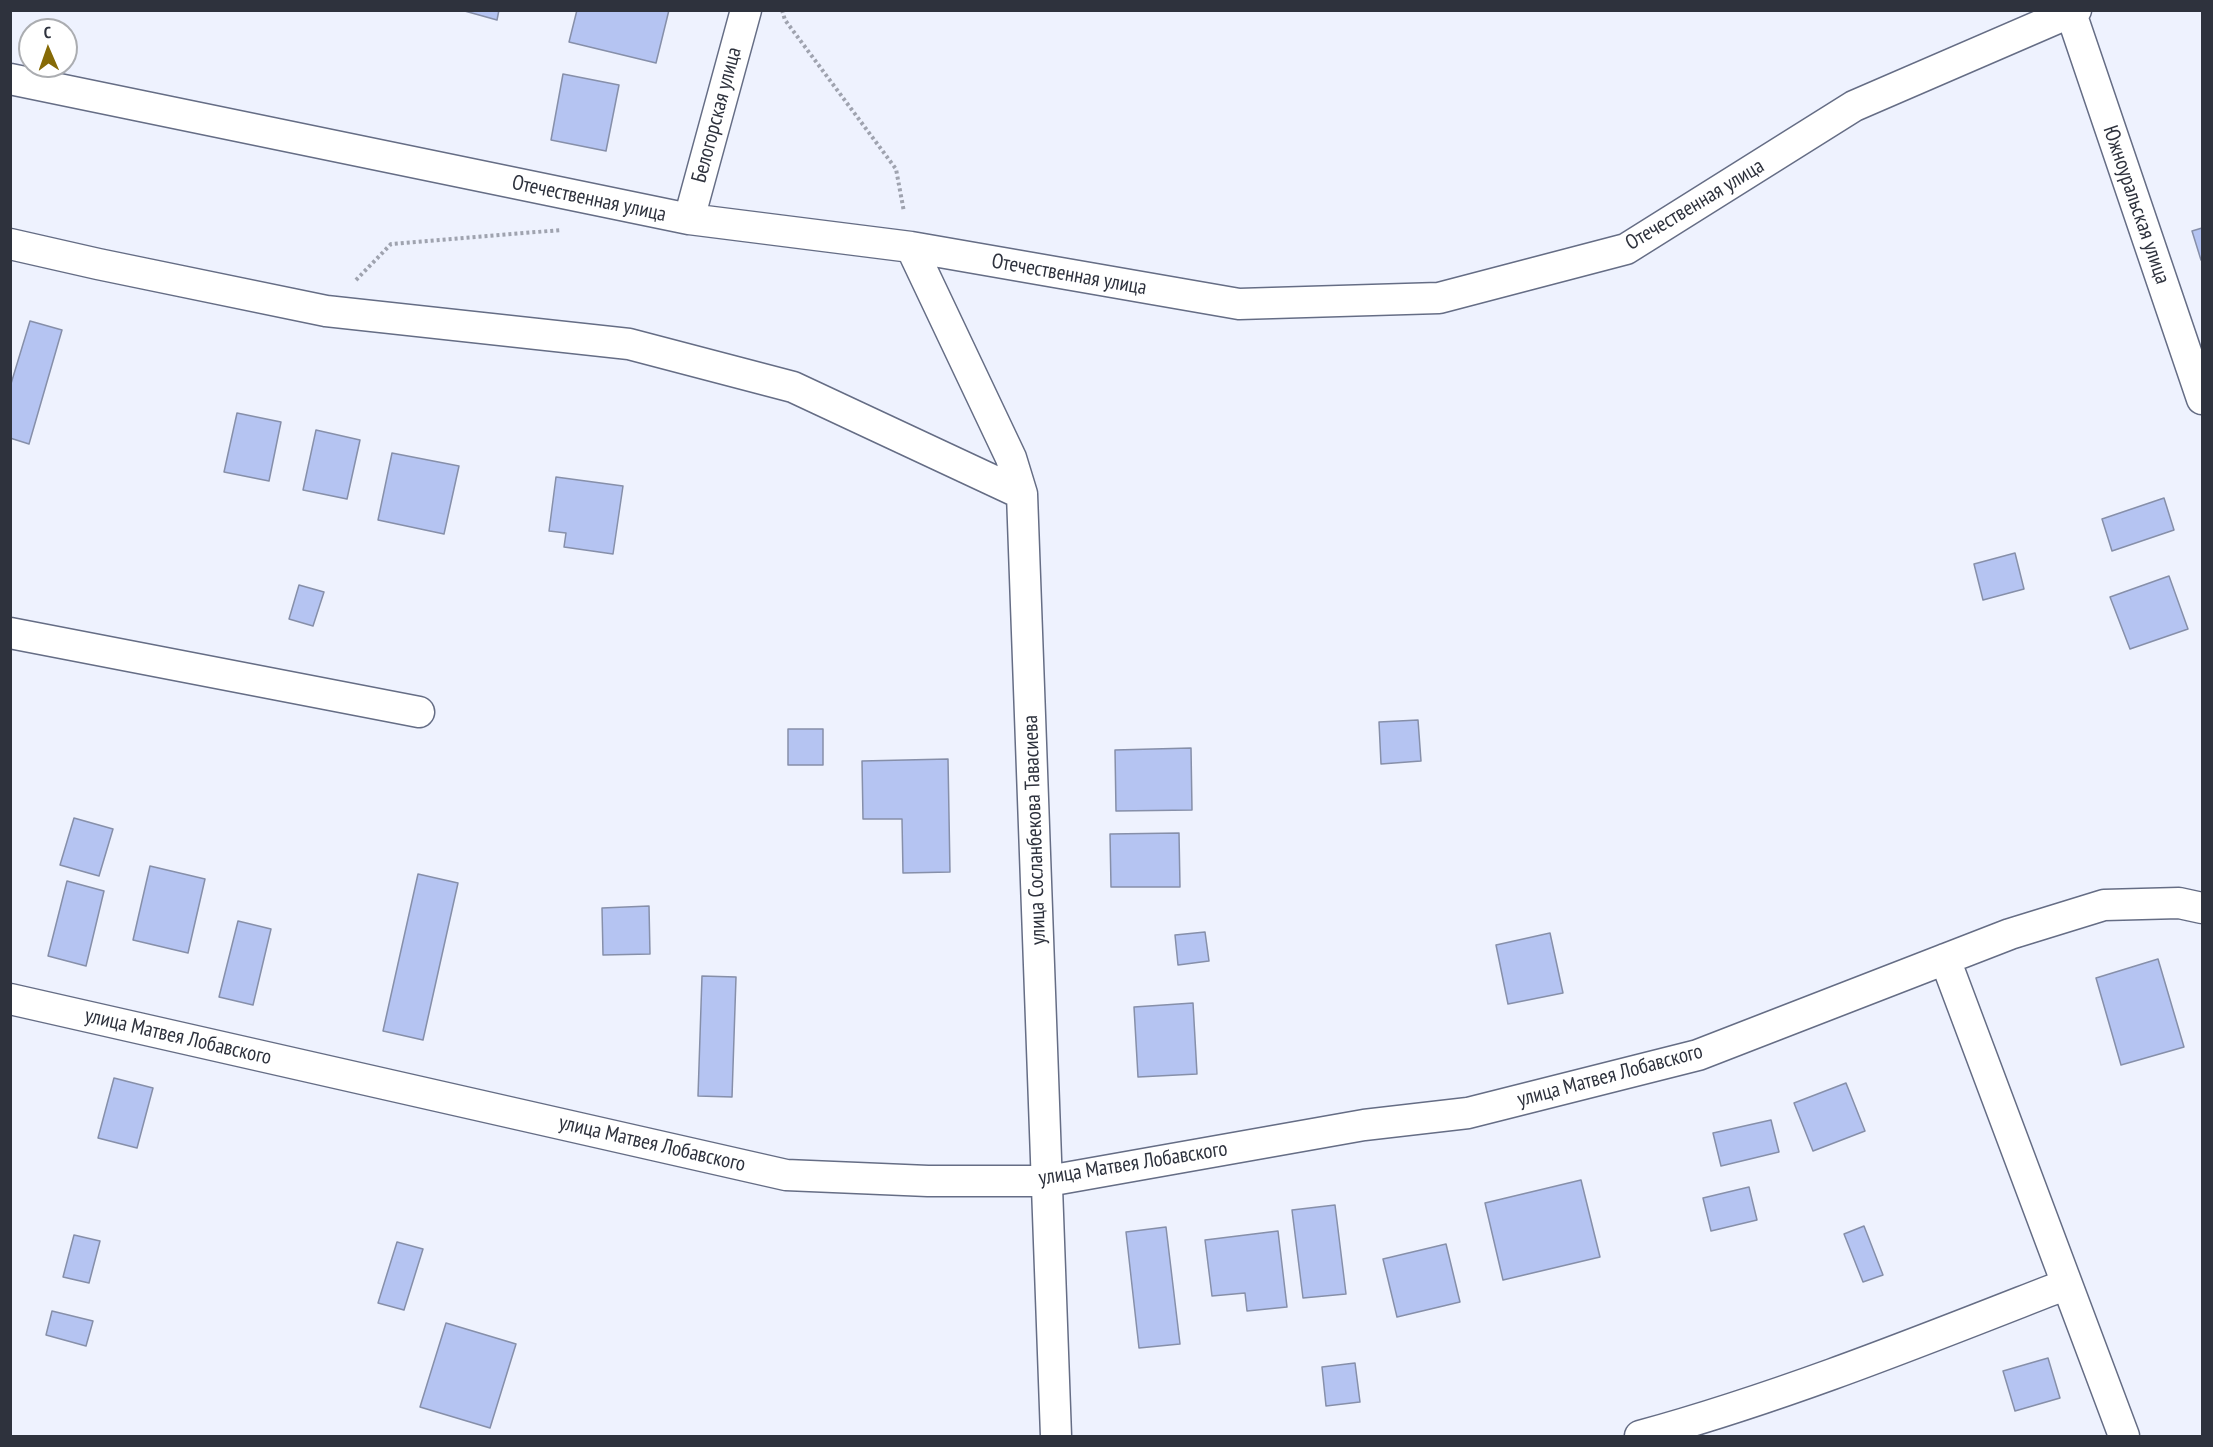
<!DOCTYPE html>
<meta charset="utf-8">
<style>
body{margin:0}
#map{position:relative;width:2213px;height:1447px;overflow:hidden;background:#eef2fe;font-family:"PT Sans Narrow",sans-serif}
canvas{display:block}
.frame{position:absolute;inset:0;border:12px solid #2e323d;pointer-events:none}
.north{position:absolute;left:18px;top:18px;width:60px;height:60px;box-sizing:border-box;background:#fff;border:2px solid #abadb1;border-radius:50%;rotate:358deg;font-size:16px;font-weight:700;line-height:24px;text-align:center;color:#2e323d}
.north::after{content:'';display:block;margin:auto;width:21px;height:27px;background:#866a06;clip-path:polygon(50% 0,100% 100%,50% 72%,0 100%)}
</style>
<div id="map">
<canvas width="2213" height="1447"></canvas>
<div class="frame"></div>
<div class="north">С</div>
</div>
<script>
const g = document.querySelector('canvas').getContext('2d');
g.lineJoin = 'round';
function fill(path, color) {
  g.fillStyle = color;
  g.fill(path, 'evenodd');
}
function strokePath(path, color, width, dash) {
  g.strokeStyle = color;
  g.lineWidth = width;
  g.lineCap = dash ? 'butt' : 'round';
  g.setLineDash(dash || []);
  g.stroke(path);
}
function drawText(font, color, halo, rows, align = 'center') {
  g.font = font + ' "PT Sans Narrow",sans-serif';
  g.lineWidth = 5;
  g.setLineDash([]);
  g.textBaseline = 'middle';
  g.strokeStyle = halo;
  g.fillStyle = color;
  for (const [text, x, y, turn = 0] of rows) {
    g.save();
    g.translate(x, y);
    g.rotate((+turn || 0) * Math.PI / 180);
    g.textAlign = isNaN(turn) ? turn : align;
    if (halo) g.strokeText(text, 0, 0);
    g.fillText(text, 0, 0);
    g.restore();
  }
}
const building = new Path2D(`
 M461 10H499L497 20Z
 M577 10H669L656 63 569 42Z
 M563 74 619 85 606 151 551 140Z
 M2202 228V259L2201 260 2192 231Z
 M30 321 62 330 29 444 10 438V387Z
 M237 413 281 422 269 481 224 472Z
 M316 430 360 440 347 499 303 490Z
 M392 453 459 466 444 534 378 520Z
 M556 477 623 486 613 554 564 547 566 533 549 531Z
 M2164 498 2174 530 2112 551 2102 519Z
 M2015 553 2024 589 1983 600 1974 564Z
 M2169 576 2188 629 2130 649 2110 597Z
 M299 585 324 592 313 626 289 619Z
 M1418 720 1421 761 1381 764 1379 722Z
 M788 729H823V765H788Z
 M1191 748 1192 810 1116 811 1115 750Z
 M948 759 950 872 903 873 902 819H863L862 761Z
 M74 818 113 829 99 876 60 865Z
 M1179 833 1180 887H1111L1110 834Z
 M150 866 205 879 188 953 133 940Z
 M418 874 458 883 423 1040 383 1031Z
 M67 881 104 891 86 966 48 956Z
 M649 906 650 954 603 955 602 908Z
 M238 921 271 929 253 1005 219 997Z
 M1205 932 1209 961 1178 965 1175 935Z
 M1550 933 1563 993 1508 1004 1496 945Z
 M2158 959 2184 1047 2121 1065 2096 978Z
 M702 976 736 977 732 1097 698 1096Z
 M1193 1003 1197 1074 1138 1077 1134 1007Z
 M114 1078 153 1088 137 1148 98 1138Z
 M1846 1083 1865 1131 1813 1151 1794 1103Z
 M1771 1120 1779 1152 1721 1166 1713 1133Z
 M1581 1180 1600 1257 1503 1280 1485 1203Z
 M1749 1187 1757 1220 1711 1231 1703 1198Z
 M1335 1205 1346 1294 1303 1298 1292 1210Z
 M1864 1226 1883 1275 1863 1282 1844 1234Z
 M1166 1227 1180 1344 1139 1348 1126 1232Z
 M1278 1231 1287 1307 1247 1311 1245 1293 1212 1296 1205 1240Z
 M74 1235 100 1241 89 1283 63 1277Z
 M397 1242 423 1249 404 1310 378 1303Z
 M1446 1244 1460 1302 1397 1317 1383 1259Z
 M52 1311 93 1321 86 1346 46 1335Z
 M446 1323 516 1344 490 1428 420 1407Z
 M2048 1358 2060 1398 2015 1411 2003 1371Z
 M1355 1363 1360 1402 1326 1406 1322 1367Z`);
fill(building, '#b5c4f2');
strokePath(building, '#868fa9', 1.5);
const street = new Path2D(`
 M2070 10 2202 399
 M10 79 689 219 911 247 1239 304 1439 298 1626 249 1854 106 2076 10
 M689 219 746 10
 M10 244 98 264 326 311 629 344 793 387 1022 494
 M911 247 1011 458 1022 494 1056 1436
 M10 633 419 712
 M1945 959 2124 1436
 M10 999 786 1175 928 1181H1048L1364 1125 1468 1113 1698 1055 2010 934 2104 905 2179 903 2202 908
 M1640 1436C1786 1396 1926 1339 2067 1284`);
strokePath(street, '#656d85', 33);
strokePath(new Path2D(`
 M782 10 785 20 896 169 904 212
 M356 280 391 244 561 230`), '#9fa3af', 4, [3, 3]);
strokePath(street, '#fff', 30);
drawText('21px', '#2e323d', '#fff', [
 ["Белогорская улица",717,115,-75],
 ["Отечественная улица",589,199,12],
 ["Отечественная улица",1695,205,-31],
 ["Южноуральская улица",2136,205,71],
 ["Отечественная улица",1069,275,10],
 ["улица Сосланбекова Тавасиева",1035,830,-92],
 ["улица Матвея Лобавского",178,1037,13],
 ["улица Матвея Лобавского",1610,1076,-15],
 ["улица Матвея Лобавского",652,1144,13],
 ["улица Матвея Лобавского",1133,1164,-9]
]);
</script>
